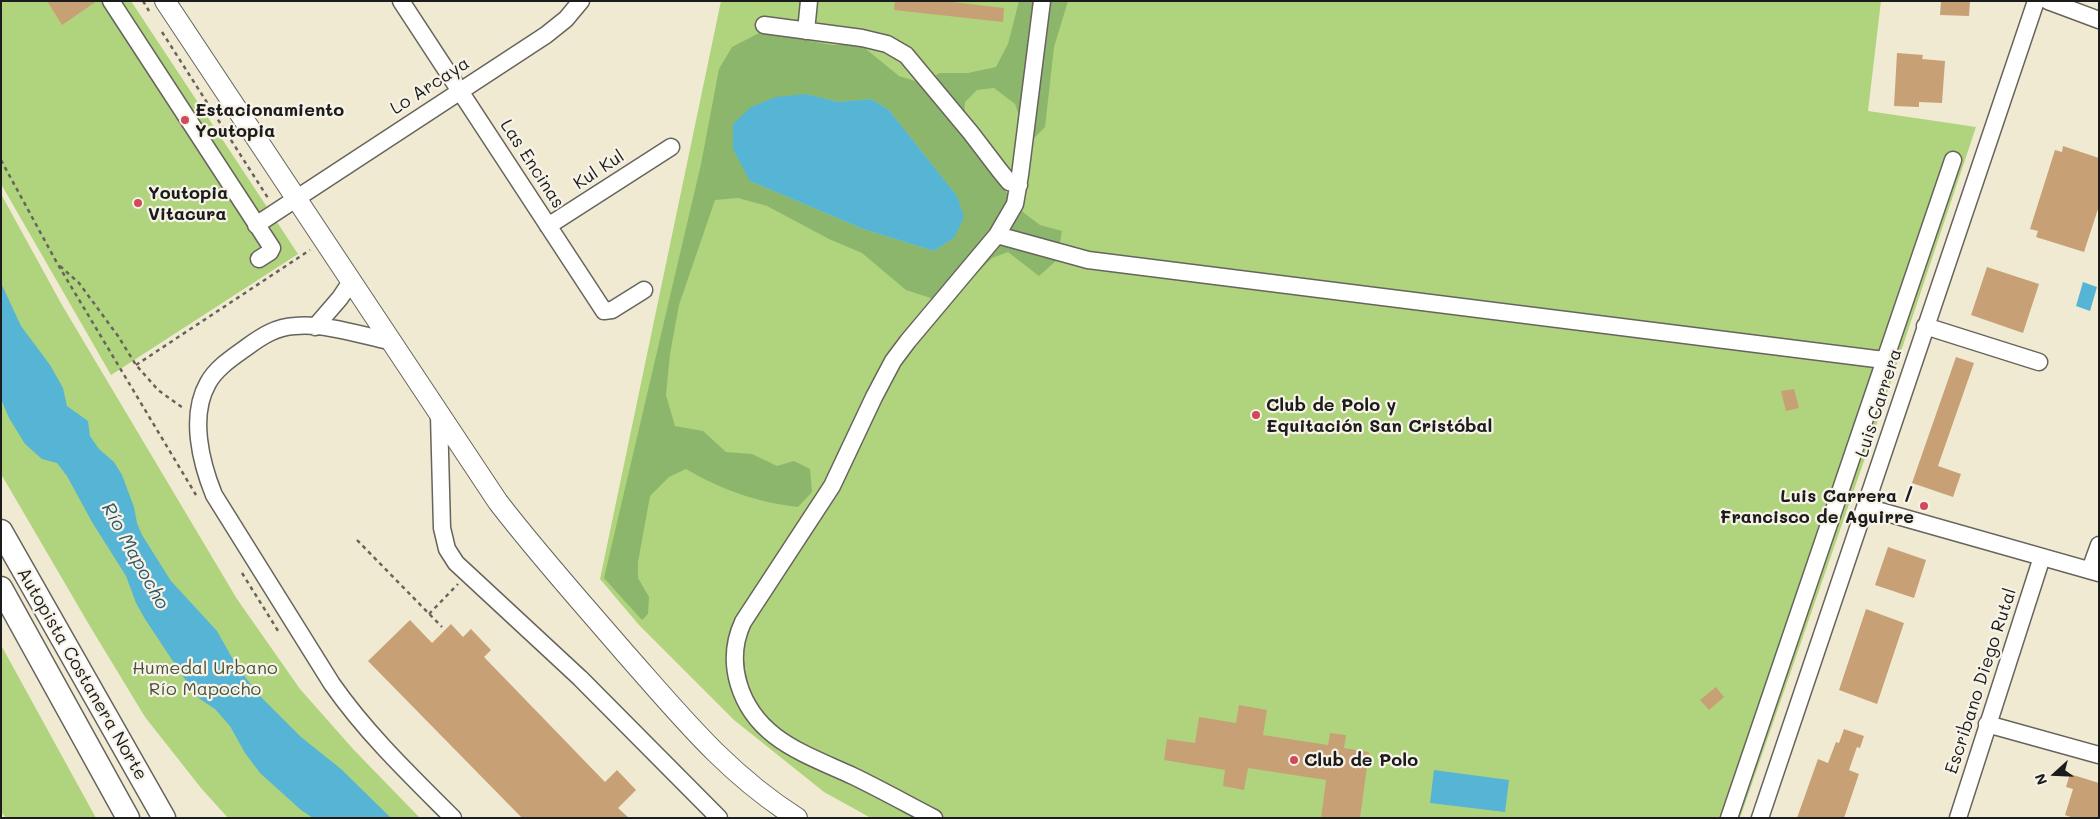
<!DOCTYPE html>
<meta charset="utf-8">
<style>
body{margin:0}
#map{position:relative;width:2100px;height:819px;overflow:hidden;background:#f1ead3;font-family:Mali,sans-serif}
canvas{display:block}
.frame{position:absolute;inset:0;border:2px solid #1c1c1c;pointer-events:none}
.north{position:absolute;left:2030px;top:749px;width:50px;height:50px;-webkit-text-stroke:4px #f7f3e8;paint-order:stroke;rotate:250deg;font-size:14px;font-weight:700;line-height:20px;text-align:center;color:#1c1c1c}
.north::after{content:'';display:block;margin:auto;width:18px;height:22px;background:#1c1c1c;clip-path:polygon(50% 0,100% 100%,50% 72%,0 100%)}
</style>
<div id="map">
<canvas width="2100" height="819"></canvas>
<div class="frame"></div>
<div class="north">N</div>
</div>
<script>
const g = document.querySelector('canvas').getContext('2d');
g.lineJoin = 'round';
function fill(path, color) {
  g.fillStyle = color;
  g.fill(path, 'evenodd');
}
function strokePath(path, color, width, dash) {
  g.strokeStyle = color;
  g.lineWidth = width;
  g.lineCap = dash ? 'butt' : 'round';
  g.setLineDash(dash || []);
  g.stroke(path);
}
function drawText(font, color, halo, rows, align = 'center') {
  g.font = font + ' Mali,sans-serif';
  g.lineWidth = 4.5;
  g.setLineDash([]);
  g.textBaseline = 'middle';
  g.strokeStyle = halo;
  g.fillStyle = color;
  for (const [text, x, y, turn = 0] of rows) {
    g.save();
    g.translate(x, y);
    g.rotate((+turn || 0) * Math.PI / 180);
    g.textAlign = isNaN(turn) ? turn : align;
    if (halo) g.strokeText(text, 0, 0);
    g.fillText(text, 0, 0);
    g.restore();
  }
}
fill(new Path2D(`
 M1 1H131L298 254 111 375 1 184Z
 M721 1H1881L1868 111 1976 127 1873 435 1740 818H871L824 792 734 720 639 625 600 579Z
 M1 194 62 305 237 599 300 689 354 750 420 818H228L201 788 145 717 91 628 1 474Z
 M1 645 96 818H6L1 812Z`), '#b0d47d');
fill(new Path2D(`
 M1019 1H1068L1054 47 1045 127 1033 139 1022 124 1015 104 994 88 977 90 965 102 964 123 1008 195 1024 213 1040 225 1062 231 1057 260 1039 276 1008 252 992 258 973 277 943 302 906 290 862 253 829 239 767 206 738 198 715 200 679 305 670 354 666 395 675 426 703 431 726 452 752 454 777 466 794 461 810 469 812 492 798 507C756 502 722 490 686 469L669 477 650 496 638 562V578L649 597 648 614 642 620 604 578 701 164 719 69 732 47 761 32 832 45H861L899 76 925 84 939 73H968L996 67 1008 44ZM806 94 839 102 871 99 889 110 957 196 954 238 934 251 863 229 750 181Z`), '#8cb66c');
fill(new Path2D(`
 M806 94 839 102 871 99 889 110 957 196 964 217 954 238 934 251 863 229 750 181 733 149V124L751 107 776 97Z
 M2083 282 2097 287 2090 311 2076 306Z
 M1 283 21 326 50 365 63 388 67 406 88 421 90 436 99 449 114 462 122 475 134 507 137 523 142 535 171 581 217 631 235 663 257 693 301 737 341 769 391 818H313L301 810 260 773 245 753 230 726 215 709 200 699 192 690 145 619 136 603 126 576 92 522 67 476 57 463 42 459 25 444 9 418 1 399Z
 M1434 770 1509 780 1505 812 1430 803Z`), '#56b4d5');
fill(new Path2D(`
 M47 1H97L62 25Z
 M895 1H943L1004 8 1003 22 894 10Z
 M1941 1H1970L1969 16 1940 15Z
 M1897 53 1923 55 1922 59 1945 61 1942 103 1919 102V107L1894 106Z
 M2063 146 2099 158V206L2084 252 2036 237 2038 231 2030 229 2055 150 2062 152Z
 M1987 267 2039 284 2023 333 1971 315Z
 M1956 357 1974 363 1938 466 1961 474 1953 497 1912 483Z
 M1794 389 1799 408 1786 411 1781 391Z
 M1888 547 1926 560 1914 598 1875 585Z
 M1866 609 1904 623 1877 704 1839 690Z
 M410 620 432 643 451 624 463 637 471 629 491 650 484 657 605 782 617 770 636 790 618 808 629 818H522L368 661Z
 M1716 687 1724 697 1709 710 1700 700Z
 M1239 705 1267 710 1263 735 1328 745 1330 733 1346 735 1344 748 1369 752 1360 818H1321L1326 780 1248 768 1244 790 1223 786 1225 770 1164 760 1167 739 1195 743 1199 717 1236 723Z
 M1844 729 1864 736 1860 748 1857 747 1849 770 1859 774 1844 818H1797L1818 759 1828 763 1836 742 1839 743Z
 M2070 774 2099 783V818H2073L2065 815 2073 789 2066 787Z`), '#c8a076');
const minor = new Path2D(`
 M111 1 272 248 270 252 259 259
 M401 1 604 311 612 310 644 290
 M2048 1 2099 20
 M764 25 862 38 887 44 906 55 971 133 1000 171 1009 182 1019 185
 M806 31 809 1
 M256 225 546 35 566 19 581 1
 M548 226 671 147
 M997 235 1088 260 1884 360
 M1925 326 2039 362
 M315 327 340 298 350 283
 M389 341C361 335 324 323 295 326 276 327 262 336 247 347 233 357 216 368 208 383 189 416 201 463 214 495L332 684C367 734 410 775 453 818
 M439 415 442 528 447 549 456 563 580 678 719 818
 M1866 507 2099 573
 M2090 570 2099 545
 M1987 724 2099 755
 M934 818C907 804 880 789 853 776 827 764 797 753 775 736 740 709 724 663 743 622L832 486 874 397 893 361 908 341 997 235 1015 204 1020 175 1042 1
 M1729 818 1953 160
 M1760 818 2036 1
 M1958 818 2042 557`);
const major = new Path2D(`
 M165 1 498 502C538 554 582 603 625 653 680 715 726 773 797 818`);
const highway = new Path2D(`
 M1 531 164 818
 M1 588 128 818`);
strokePath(minor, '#67645c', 19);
strokePath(major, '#67645c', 22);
strokePath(highway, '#67645c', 25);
strokePath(new Path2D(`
 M143 1 149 11
 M162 32 268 198
 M1 160 57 263 196 495
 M60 266 79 283 118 336 136 365 158 390 183 408
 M136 365 310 250
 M357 540 442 627
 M242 573 280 634
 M429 614 458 584`), '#67645c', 2.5, [4, 4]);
strokePath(minor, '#fff', 16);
strokePath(major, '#fff', 20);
strokePath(highway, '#fff', 22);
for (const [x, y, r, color] of [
 [185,120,5,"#d1495b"],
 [138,203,5,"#d1495b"],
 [1256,415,5,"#d1495b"],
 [1924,506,5,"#d1495b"],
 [1294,760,5,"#d1495b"]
]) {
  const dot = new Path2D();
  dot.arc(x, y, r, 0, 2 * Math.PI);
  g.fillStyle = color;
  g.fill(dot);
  strokePath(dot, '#f7f3e8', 2);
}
drawText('18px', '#1c1c1c', '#f7f3e8', [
 ["Lo Arcaya",430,86,-33],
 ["Las Encinas",532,164,57],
 ["Kul Kul",599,170,-33],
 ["Luis Carrera",1879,403,-72],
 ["Autopista Costanera Norte",82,674,60],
 ["Escribano Diego Rutal",1981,681,-72]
]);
drawText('bold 18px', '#1c1c1c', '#f7f3e8', [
 ["Estacionamiento",195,110],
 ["Youtopia",195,131],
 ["Youtopia",148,193],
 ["Vitacura",148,214],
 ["Club de Polo y",1266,405],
 ["Equitación San Cristóbal",1266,426],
 ["Luis Carrera /",1914,496,"right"],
 ["Francisco de Aguirre",1914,517,"right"],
 ["Club de Polo",1304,760]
], 'left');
drawText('18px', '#485339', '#f7f3e8', [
 ["Humedal Urbano",205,668],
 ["Río Mapocho",205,689]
]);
drawText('italic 19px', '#335966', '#f7f3e8', [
 ["Río Mapocho",135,556,61]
]);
</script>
